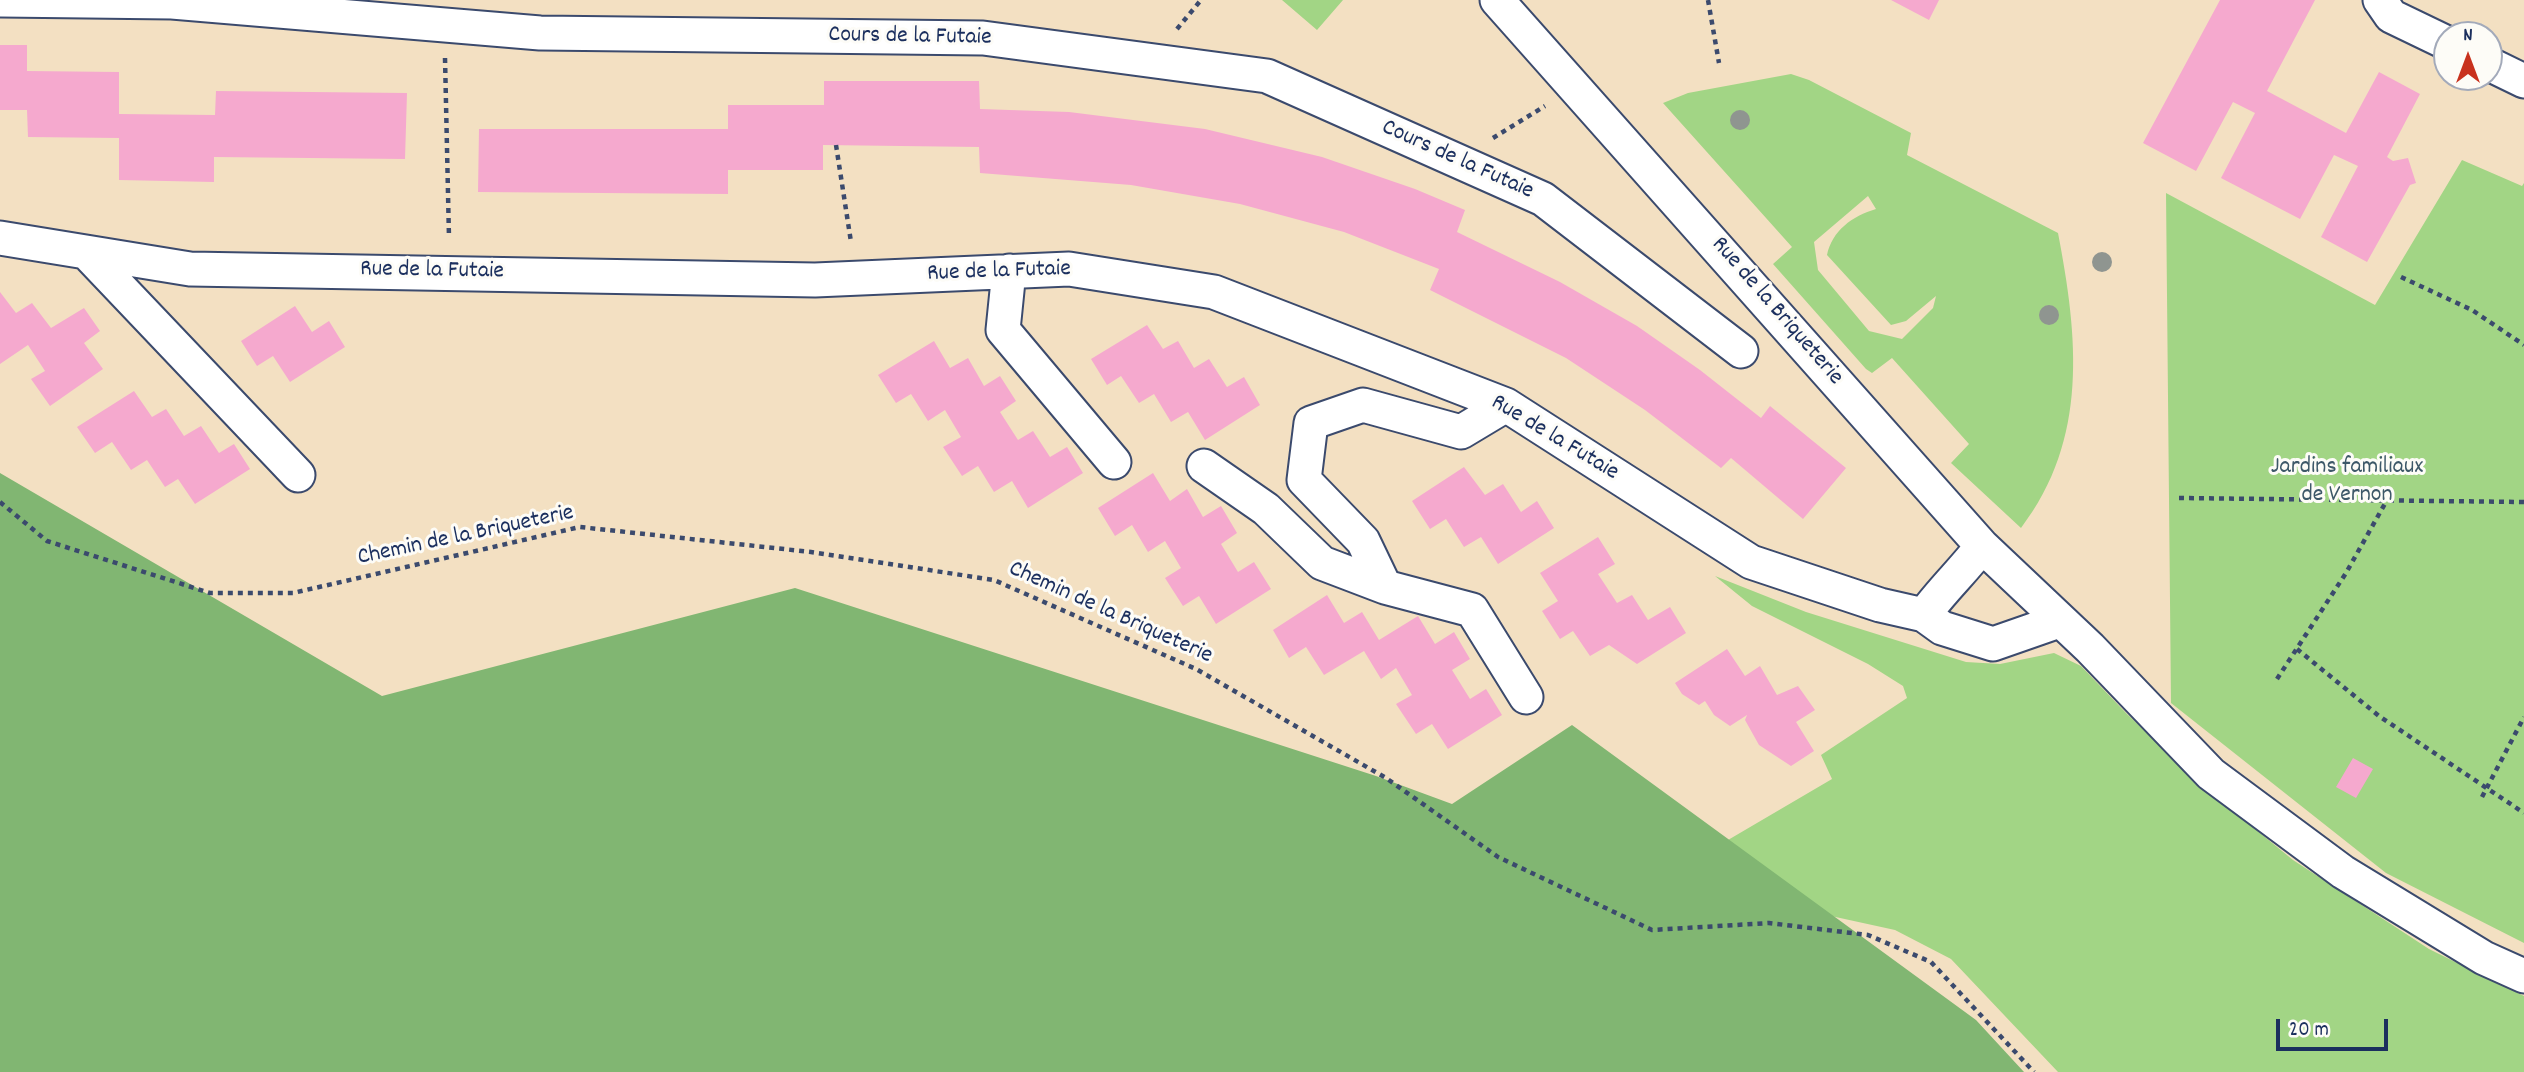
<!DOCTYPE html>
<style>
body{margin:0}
#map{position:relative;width:2524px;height:1072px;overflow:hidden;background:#f3e0c2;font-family:Dekko,sans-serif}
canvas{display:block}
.north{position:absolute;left:2433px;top:21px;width:70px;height:70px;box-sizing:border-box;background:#fdfcf7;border:2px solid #a3aaba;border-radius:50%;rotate:0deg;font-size:19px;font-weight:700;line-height:28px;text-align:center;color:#1b2f5e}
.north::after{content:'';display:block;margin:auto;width:24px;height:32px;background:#c8321e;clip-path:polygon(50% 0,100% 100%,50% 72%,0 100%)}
.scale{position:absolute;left:2276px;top:1019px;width:112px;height:32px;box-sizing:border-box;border:4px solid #1b2f5e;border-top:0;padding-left:9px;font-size:21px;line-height:24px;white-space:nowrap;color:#1b2f5e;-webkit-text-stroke:5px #fdfcf7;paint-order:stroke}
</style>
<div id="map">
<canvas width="2524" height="1072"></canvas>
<div class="north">N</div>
<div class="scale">20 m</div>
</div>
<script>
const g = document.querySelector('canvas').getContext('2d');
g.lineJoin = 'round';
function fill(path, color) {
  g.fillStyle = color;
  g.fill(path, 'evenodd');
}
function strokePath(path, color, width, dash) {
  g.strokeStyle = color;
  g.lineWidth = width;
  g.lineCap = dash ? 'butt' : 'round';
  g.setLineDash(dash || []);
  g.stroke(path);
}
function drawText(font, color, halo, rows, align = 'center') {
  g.font = font + ' Dekko,sans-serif';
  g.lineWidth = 6;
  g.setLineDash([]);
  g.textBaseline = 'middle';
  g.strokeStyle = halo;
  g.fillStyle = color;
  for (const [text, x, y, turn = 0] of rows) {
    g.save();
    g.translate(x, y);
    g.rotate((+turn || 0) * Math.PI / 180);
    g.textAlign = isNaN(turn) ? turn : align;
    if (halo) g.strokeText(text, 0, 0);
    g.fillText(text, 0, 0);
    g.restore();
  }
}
fill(new Path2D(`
 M1282 0H1343L1317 30Z
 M1791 74 1809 80 1911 133 1907 155 2058 233C2078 337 2089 439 2021 528L1951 463 1969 444 1892 358 1872 373 1866 369 1773 264 1792 247 1663 103 1688 93ZM1868 196 1876 209C1852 216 1832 231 1827 255L1891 325 1906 321 1936 296 1933 308 1902 339 1869 331 1818 270 1814 242Z
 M2462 160 2522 186 2524 183V943L2386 873 2171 703 2166 193 2375 305Z
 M1715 576 1806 612 1966 662 2000 664 2054 653 2081 666 2127 714 2205 788 2293 860 2429 949 2524 996V1072H2058L1951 959 1895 930 1831 916 1728 840 1832 779 1821 755 1907 698 1903 686 1868 664 1752 606Z`), '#a2d585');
fill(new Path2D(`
 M0 473 382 696 795 588 1376 776 1452 804 1572 725 1976 1020 2024 1072H0Z`), '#81b672');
fill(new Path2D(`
 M1891 0H1939L1929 20Z
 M2220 0H2315L2267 91 2346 133 2379 72 2420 94 2387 157 2393 161 2408 158 2416 183 2410 185 2367 262 2321 237 2358 166 2334 155 2300 219 2221 178 2255 113 2233 102 2196 171 2143 143Z
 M0 45H27V71L119 72V114L215 115 216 91 407 93 405 159 214 157V182L119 180V138L28 137 27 110H0Z
 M824 81H979L980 109 1069 112 1205 129 1322 157 1415 189 1465 210 1457 232 1560 282 1637 326 1700 370 1761 418 1770 406 1846 468 1803 519 1731 458 1721 468 1645 410 1566 358 1430 290 1439 269 1344 232 1240 204 1131 185 980 173 979 147 823 145V170H728V194L478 192 479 129H728V105H824Z
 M0 292 16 313 32 303 51 328 84 308 100 331 84 343 103 369 50 406 31 379 45 371 28 345 0 364Z
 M295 306 312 332 329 321 345 347 290 382 273 356 257 366 241 341Z
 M1147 325 1163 349 1178 341 1194 368 1209 359 1227 387 1244 377 1260 405 1205 440 1188 412 1171 422 1154 394 1139 403 1121 376 1107 385 1091 359Z
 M934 341 950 368 968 358 984 386 1000 376 1016 401 1000 412 1018 440 1033 431 1050 457 1067 447 1083 473 1028 508 1012 481 994 492 978 466 962 476 943 447 961 437 945 410 928 421 911 394 896 403 878 375Z
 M134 391 152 417 166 409 184 436 201 426 219 453 234 444 250 469 195 504 178 479 165 487 147 460 131 470 112 442 95 453 77 427Z
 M1464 467 1485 495 1503 484 1521 512 1537 501 1554 528 1498 564 1481 537 1464 547 1446 519 1430 529 1412 501Z
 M1153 473 1170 501 1187 489 1203 517 1221 506 1237 533 1221 544 1238 572 1254 562 1271 589 1216 624 1199 596 1183 606 1165 578 1181 568 1165 541 1148 552 1132 525 1115 536 1098 508Z
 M1598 537 1615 564 1598 574 1617 603 1632 595 1648 620 1670 607 1686 633 1637 664 1609 645 1590 656 1573 631 1560 639 1542 611 1558 601 1540 573Z
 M1327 595 1344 623 1362 612 1379 640 1418 616 1435 644 1454 632 1470 659 1452 670 1470 699 1486 689 1502 715 1448 749 1432 724 1416 734 1396 704 1412 695 1396 668 1381 679 1364 651 1324 675 1306 647 1289 658 1273 630Z
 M1727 649 1745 676 1760 666 1777 695 1798 686 1815 710 1796 722 1814 751 1791 766 1759 745 1745 720 1747 715 1730 726 1714 715 1705 701 1699 705 1682 694 1675 683Z
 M2353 758 2373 769 2356 798 2336 787Z`), '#f5a9ce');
const minor = new Path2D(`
 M1 0 172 2 540 33 983 38 1267 76 1543 199 1741 351
 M1497 0 1982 546 2090 648 2211 774 2343 872 2484 958 2524 976
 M2380 0 2391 16 2447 43
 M2489 64 2524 81
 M0 238 190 269 815 280 1069 269 1214 292 1506 405 1751 562 1880 605 1924 615 1942 628 1993 644 2059 621
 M86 252 298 475
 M1009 271 1003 330 1114 462
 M1506 405 1461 432 1363 405 1311 423 1304 480 1363 541 1385 587 1472 610 1526 697
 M1204 466 1266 509 1322 563 1385 587
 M1924 615C1942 590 1964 570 1982 546`);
strokePath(minor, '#3b4a6d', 37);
strokePath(new Path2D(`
 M1708 0 1719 63
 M1177 29 1201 0
 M445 58 449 238
 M1493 138 1545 106
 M836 145 851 242
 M2401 277 2472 310 2524 345
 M2179 498 2524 502
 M0 502 47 541 210 593H293L580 527 811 552 994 580 1196 669 1386 778 1498 857 1652 930 1769 923 1868 935 1931 962 2034 1072
 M2297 649 2379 716 2524 813
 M2277 679 2346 573 2387 500
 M2482 797 2524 717`), '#3b4a6d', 4.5, [5, 5]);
strokePath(minor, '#fff', 33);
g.fillStyle = '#8f9590';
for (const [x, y] of [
 [1740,120],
 [2102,262],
 [2049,315]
]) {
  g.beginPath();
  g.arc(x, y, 10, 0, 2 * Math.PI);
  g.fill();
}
drawText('24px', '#1b2f5e', '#fdfcf7', [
 ["Cours de la Futaie",910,38,1],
 ["Cours de la Futaie",1457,161,24],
 ["Rue de la Futaie",432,272,1],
 ["Rue de la Futaie",999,273,-2],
 ["Rue de la Briqueterie",1776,312,49],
 ["Rue de la Futaie",1554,439,31],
 ["Chemin de la Briqueterie",466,537,-12],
 ["Chemin de la Briqueterie",1110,614,24]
]);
drawText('24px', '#3d5868', '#fdfcf7', [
 ["Jardins familiaux",2347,469],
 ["de Vernon",2347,497]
]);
</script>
